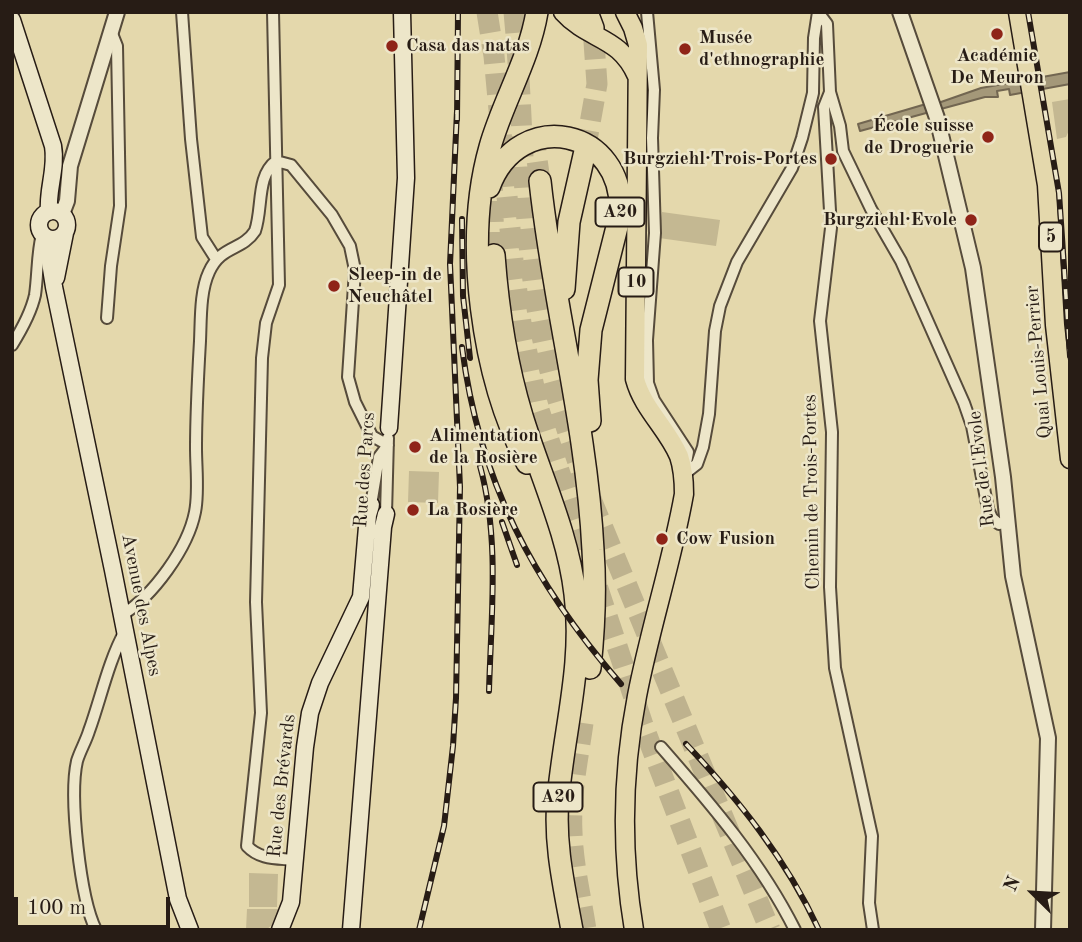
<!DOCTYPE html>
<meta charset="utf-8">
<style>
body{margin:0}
#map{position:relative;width:1082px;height:942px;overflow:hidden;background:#e4d8ac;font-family:"Old Standard TT",serif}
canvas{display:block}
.frame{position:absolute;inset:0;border:14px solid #271c15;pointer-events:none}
.north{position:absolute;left:998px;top:858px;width:70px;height:70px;-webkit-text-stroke:5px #ede6c9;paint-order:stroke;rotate:294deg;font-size:19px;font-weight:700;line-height:28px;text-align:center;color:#271c15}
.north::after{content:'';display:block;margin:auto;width:24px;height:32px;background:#271c15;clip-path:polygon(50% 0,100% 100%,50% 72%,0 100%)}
.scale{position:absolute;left:14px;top:897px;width:156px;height:32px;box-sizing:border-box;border:4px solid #271c15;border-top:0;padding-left:9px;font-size:21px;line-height:24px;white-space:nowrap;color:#271c15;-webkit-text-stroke:5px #ede6c9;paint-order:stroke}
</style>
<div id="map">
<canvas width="1082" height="942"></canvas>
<div class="frame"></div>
<div class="north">N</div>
<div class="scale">100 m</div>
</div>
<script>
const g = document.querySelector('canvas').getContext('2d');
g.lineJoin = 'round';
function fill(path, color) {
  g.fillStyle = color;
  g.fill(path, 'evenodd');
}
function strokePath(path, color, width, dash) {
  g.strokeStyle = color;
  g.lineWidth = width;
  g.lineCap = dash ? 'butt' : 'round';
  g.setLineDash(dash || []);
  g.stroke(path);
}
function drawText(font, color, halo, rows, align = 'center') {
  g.font = font + ' "Old Standard TT",serif';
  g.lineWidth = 5;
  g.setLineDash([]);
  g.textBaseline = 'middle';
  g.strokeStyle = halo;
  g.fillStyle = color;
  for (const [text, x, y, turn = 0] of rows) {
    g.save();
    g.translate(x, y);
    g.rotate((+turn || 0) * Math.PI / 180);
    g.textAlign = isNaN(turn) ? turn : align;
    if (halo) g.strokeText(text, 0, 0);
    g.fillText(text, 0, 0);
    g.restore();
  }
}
fill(new Path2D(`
 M1070 99V128L1066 137 1057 139 1052 102Z
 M662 212 720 220 716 246 659 238Z
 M409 471 439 472 438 503 408 502Z
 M249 873 278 874 277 907H249Z
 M247 909H278L279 910 272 925 266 930H246Z`), '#c4b892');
const water = new Path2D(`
 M1070 72V84L1010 95 1009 89 997 91 998 97H985L860 131 858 124 926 104 941 102 981 88Z`);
fill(water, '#a49879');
strokePath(water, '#726651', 2);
strokePath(new Path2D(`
 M487 12 494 56 513 261 521 323 538 407 643 725 721 930
 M514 12C524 115 521 218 539 320 550 383 571 444 593 504L770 930
 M533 131 540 181
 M585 151 597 84 593 28
 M492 170 494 255
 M583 723C578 759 570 796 572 832 573 865 581 897 586 930`), '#beb28e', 21, [21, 10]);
const minor = new Path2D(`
 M182 12 191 139 202 237 216 259
 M273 12 279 285 266 323 262 358 256 602 261 713 247 846C260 860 277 858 295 860
 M647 12 654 90 652 138 655 233 647 340 648 383 654 400 688 452 685 469
 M818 12 827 24 830 92 824 107 831 228 820 321 832 432 830 587 835 668 872 836 869 903 873 930
 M830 92 840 126 843 151 871 209 901 261 964 403 972 426 988 509 992 518 999 524 1007 521
 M276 161 291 165 332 215 350 246 355 270 348 377 355 402 372 436 388 445
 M107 318 111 266 120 206 117 46 111 31
 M12 345C22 329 31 313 35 295 38 274 37 254 42 234
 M683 475 697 464 703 447 709 414 715 331 720 306 737 262 792 168 802 138 813 93 814 38 818 12
 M371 505 379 457 388 445
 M386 514 388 438
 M122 615C153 596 188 548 195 512 199 492 196 468 196 448 196 412 198 376 200 341 201 319 200 291 209 272 221 245 242 251 255 231 263 208 256 176 276 161
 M661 747C711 804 761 862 795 930
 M96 930C80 898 69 796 77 761 80 751 86 741 89 731 101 698 108 662 125 631`);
const tertiary = new Path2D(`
 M900 12 937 118 973 268 1003 477 1013 576 1048 738 1043 930
 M62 214 67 201 70 166 117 12`);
const secondary = new Path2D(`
 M12 20 53 146C57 169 47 189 49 212
 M39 225a14 14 0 1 1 28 0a14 14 0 1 1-28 0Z
 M46 237 54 287 113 570 178 899 190 930
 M56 278 65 233
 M389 428 406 178 402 12
 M280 930 291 902 305 747 310 713 320 683 361 597 368 515 371 505
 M351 930 383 527 386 514`);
const primary = new Path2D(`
 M563 12C589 41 619 35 637 76
 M625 12 633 28 638 45 635 379C643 409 667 428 679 456 683 468 684 481 684 494 672 562 650 628 637 696 622 773 621 852 634 930
 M1018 12 1047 185 1055 325 1070 459`);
const motorway = new Path2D(`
 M587 12 593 28
 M540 181C553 304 587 426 593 550 596 590 594 629 590 668
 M489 187C519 106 626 128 620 215L591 330 587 380 590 421
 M494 255C498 310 506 363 522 416 540 475 568 533 575 594 584 663 564 730 558 799 554 843 564 886 572 930
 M564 289 569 222 585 151
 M527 463C482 377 463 242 490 147 503 101 529 60 537 12`);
strokePath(minor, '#564b3b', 14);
strokePath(tertiary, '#564b3b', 18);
strokePath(secondary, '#271c15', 19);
strokePath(primary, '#271c15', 21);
strokePath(motorway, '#271c15', 24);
strokePath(minor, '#ede6c9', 10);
strokePath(tertiary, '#ede6c9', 14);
strokePath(secondary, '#ede6c9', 16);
strokePath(primary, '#e4d8ac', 18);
strokePath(motorway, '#e4d8ac', 21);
const rail = new Path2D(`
 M1028 12 1059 193 1070 356
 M457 120 458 12
 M462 219 463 296 470 358
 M462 347C479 481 533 583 621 684
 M480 466C500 539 491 616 489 691
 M502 522 517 565
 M686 744C739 800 786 859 819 930
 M419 930 444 826 453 746 456 698 460 487 450 264 457 111`);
strokePath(rail, '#271c15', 6);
strokePath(rail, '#ede6c9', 3.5, [10]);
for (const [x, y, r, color] of [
 [997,34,7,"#8f2418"],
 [392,46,7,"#8f2418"],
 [685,49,7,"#8f2418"],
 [988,137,7,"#8f2418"],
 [831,159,7,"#8f2418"],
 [971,220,7,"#8f2418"],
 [334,286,7,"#8f2418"],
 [415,447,7,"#8f2418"],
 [413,510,7,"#8f2418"],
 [662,539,7,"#8f2418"]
]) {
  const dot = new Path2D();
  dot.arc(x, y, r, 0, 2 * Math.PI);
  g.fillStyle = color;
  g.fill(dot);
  strokePath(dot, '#ede6c9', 2.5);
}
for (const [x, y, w] of [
 [620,212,49],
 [1051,237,24],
 [636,282,35],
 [558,797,49]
]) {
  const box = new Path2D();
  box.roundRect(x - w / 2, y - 14.5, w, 29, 5);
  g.fillStyle = '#ede6c9';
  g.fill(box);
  strokePath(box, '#271c15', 2);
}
drawText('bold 18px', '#271c15', null, [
 ["A20",620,212],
 ["5",1051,237],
 ["10",636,282],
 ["A20",558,797]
]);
drawText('bold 19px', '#271c15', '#ede6c9', [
 ["Musée",699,38],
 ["d'ethnographie",699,60],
 ["Casa das natas",406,46],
 ["Académie",997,56,"center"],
 ["De Meuron",997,78,"center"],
 ["École suisse",974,126,"right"],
 ["de Droguerie",974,148,"right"],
 ["Burgziehl·Trois-Portes",817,159,"right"],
 ["Burgziehl·Evole",957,220,"right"],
 ["Sleep-in de",348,275],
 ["Neuchâtel",348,297],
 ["Alimentation",429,436],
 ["de la Rosière",429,458],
 ["La Rosière",427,510],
 ["Cow Fusion",676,539]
], 'left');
drawText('19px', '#271c15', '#ede6c9', [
 ["Quai Louis-Perrier",1039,362,-95],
 ["Rue de l'Evole",982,469,-97],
 ["Rue des Parcs",365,470,-86],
 ["Chemin de Trois-Portes",812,492,-91],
 ["Avenue des Alpes",141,605,79],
 ["Rue des Brévards",282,786,-84]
]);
</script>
